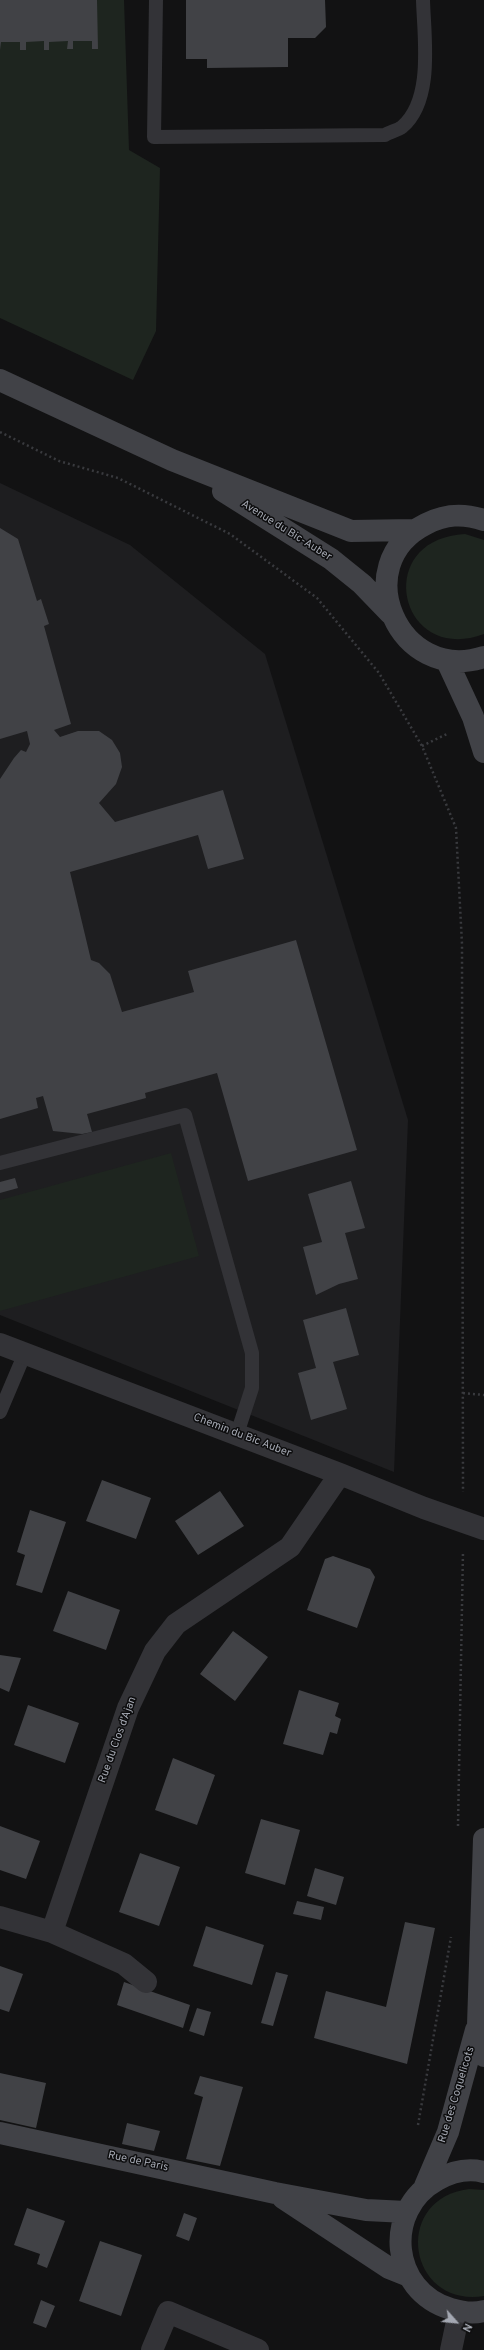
<!DOCTYPE html>
<meta charset="utf-8">
<style>
body{margin:0}
#map{position:relative;width:484px;height:2350px;overflow:hidden;background:#121213;font-family:Overpass,sans-serif}
canvas{display:block}
.north{position:absolute;left:436px;top:2302px;width:40px;height:40px;-webkit-text-stroke:3px #0d0d0e;paint-order:stroke;rotate:117deg;font-size:11px;font-weight:700;line-height:16px;text-align:center;color:#a4a8b2}
.north::after{content:'';display:block;margin:auto;width:14px;height:18px;background:#a4a8b2;clip-path:polygon(50% 0,100% 100%,50% 72%,0 100%)}
</style>
<div id="map">
<canvas width="484" height="2350"></canvas>
<div class="north">N</div>
</div>
<script>
const g = document.querySelector('canvas').getContext('2d');
g.lineJoin = 'round';
function fill(path, color) {
  g.fillStyle = color;
  g.fill(path, 'evenodd');
}
function strokePath(path, color, width, dash) {
  g.strokeStyle = color;
  g.lineWidth = width;
  g.lineCap = dash ? 'butt' : 'round';
  g.setLineDash(dash || []);
  g.stroke(path);
}
function drawText(font, color, halo, rows, align = 'center') {
  g.font = font + ' Overpass,sans-serif';
  g.lineWidth = 3;
  g.setLineDash([]);
  g.textBaseline = 'middle';
  g.strokeStyle = halo;
  g.fillStyle = color;
  for (const [text, x, y, turn = 0] of rows) {
    g.save();
    g.translate(x, y);
    g.rotate((+turn || 0) * Math.PI / 180);
    g.textAlign = isNaN(turn) ? turn : align;
    if (halo) g.strokeText(text, 0, 0);
    g.fillText(text, 0, 0);
    g.restore();
  }
}
fill(new Path2D(`
 M0 483 130 545 265 654 408 1120 394 1472 0 1315Z`), '#1e1e20');
fill(new Path2D(`
 M0 0H124L129 150 160 168 156 331 133 380 0 318Z
 M465 534 484 540V634C399 666 371 539 465 534Z
 M171 1153 199 1256 0 1311V1200Z
 M469 2189 484 2190V2296C408 2308 391 2199 469 2189Z`), '#1e251f');
fill(new Path2D(`
 M0 0H97L98 49H92V41H73V49H67L68 41 49 42V50H44V41L26 42V50H20V42H1L0 50Z
 M186 0H325L326 27 315 38H288V67L207 68V59H186Z
 M0 528 18 539 37 601 41 599 49 624 44 626 71 724 54 730 60 737 78 731H99L112 740 120 753 122 767 116 784 99 803 115 822 223 790 244 859 208 869 198 835 70 872 91 960 99 963 110 974 122 1012 194 992 188 971 296 940 357 1150 248 1181 217 1073 145 1093 146 1098 87 1114 92 1132 82 1134 53 1131 43 1096 36 1098 38 1108 0 1119V779L14 758 21 750 26 752 30 744 27 731 0 739Z
 M15 1178 18 1188 0 1193V1182Z
 M351 1181 365 1228 345 1233 358 1279 339 1284 316 1295 303 1247 322 1242 308 1194Z
 M346 1308 359 1355 333 1362 347 1409 311 1420 298 1373 316 1368 303 1320Z
 M102 1480 151 1498 136 1539 86 1521Z
 M220 1491 244 1526 198 1555 175 1521Z
 M30 1510 66 1522 42 1593 16 1585 25 1555 17 1552Z
 M333 1556 370 1569 375 1577 357 1628 307 1610 325 1559Z
 M68 1591 120 1610 106 1650 53 1631Z
 M233 1631 268 1657 235 1701 200 1674Z
 M0 1655 21 1658 9 1692 0 1688Z
 M299 1690 339 1703 335 1716 341 1719 337 1734 330 1732 323 1755 283 1744Z
 M28 1705 79 1723 65 1763 14 1745Z
 M173 1758 215 1775 197 1825 155 1810Z
 M261 1819 300 1830 285 1885 245 1873Z
 M0 1826 40 1841 26 1879 0 1870Z
 M140 1853 180 1867 159 1926 119 1912Z
 M315 1868 344 1877 336 1905 307 1896Z
 M297 1901 324 1907 321 1920 293 1914Z
 M405 1922 435 1928 407 2064 314 2038 326 1991 386 2007Z
 M206 1926 264 1945 252 1985 193 1966Z
 M0 1966 23 1974 9 2012 0 2009Z
 M276 1972 288 1975 273 2026 261 2023Z
 M124 1982 190 2005 183 2028 117 2005Z
 M197 2008 211 2012 204 2036 189 2031Z
 M0 2073 46 2083 36 2128 0 2120Z
 M200 2076 243 2087 220 2166 186 2159 203 2097 194 2094Z
 M127 2123 160 2131 154 2151 122 2144Z
 M27 2208 65 2221 47 2268 37 2264 40 2254 14 2245Z
 M184 2213 197 2218 189 2241 176 2236Z
 M100 2241 142 2255 121 2316 79 2301Z
 M41 2300 55 2306 46 2328 33 2323Z`), '#414246');
strokePath(new Path2D(`
 M0 432 59 461 118 478 230 534 317 598 379 673 422 746 456 828 462 944 463 1492
 M422 746 449 733
 M463 1393 484 1395
 M458 1826 463 1551
 M418 2125 451 1937`), '#393a3e', 2.5, [2, 3]);
strokePath(new Path2D(`
 M156 0 154 137 385 135C390 132 398 130 402 127 434 100 424 37 423 0
 M0 1163 185 1115 252 1353V1388L237 1434
 M0 1412 25 1353`), '#333337', 14);
strokePath(new Path2D(`
 M0 1344 340 1474 424 1508 484 1529
 M0 1917 52 1932
 M146 1982 124 1964 52 1932 128 1708 155 1651 176 1624 290 1547 340 1474
 M152 2350 168 2312 258 2350
 M451 2350 459 2312`), '#333337', 22);
strokePath(new Path2D(`
 M0 380 172 460 351 531 414 530
 M223 491 331 559 362 584 390 613
 M484 520C463 513 445 514 426 524 346 564 399 685 484 657
 M447 661 473 717 484 752
 M484 1839 478 2025 484 2056
 M0 2133 275 2193 366 2210 406 2212
 M484 2172C468 2168 451 2172 437 2180 383 2210 390 2291 451 2309 461 2312 474 2314 484 2311
 M425 2186 448 2132 476 2030
 M283 2198 389 2268 409 2276`), '#414247', 22);
drawText('11px', '#a4a8b2', '#0d0d0e', [
 ["Avenue du Bic-Auber",286,531,32],
 ["Chemin du Bic Auber",242,1436,21],
 ["Rue du Clos d’Ajan",118,1740,-70],
 ["Rue des Coquelicots",457,2095,-73],
 ["Rue de Paris",138,2162,12]
]);
</script>
